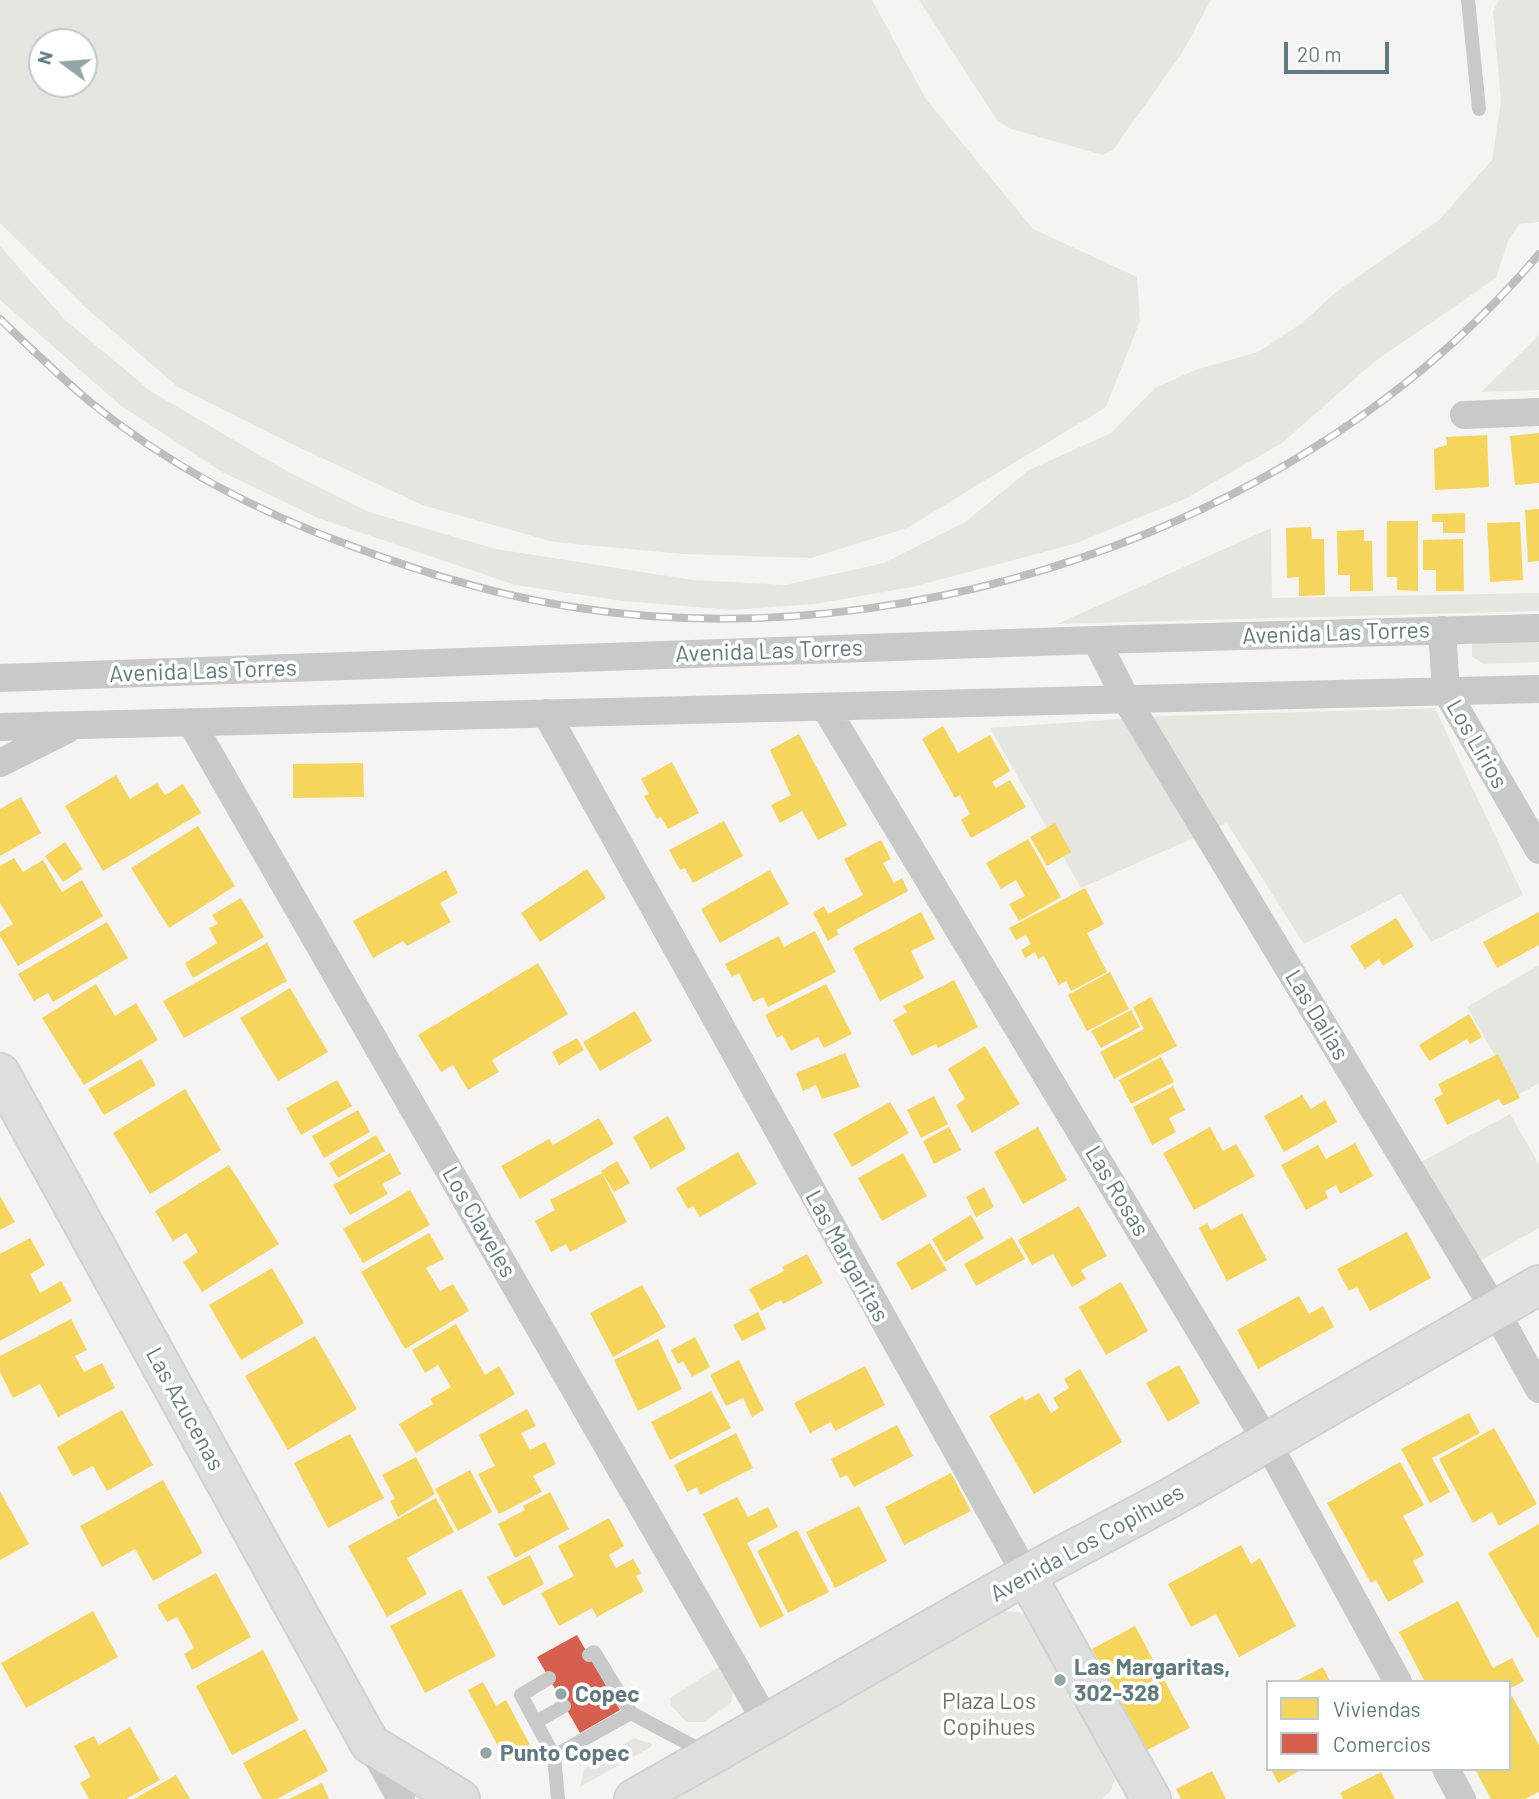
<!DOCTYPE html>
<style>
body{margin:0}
#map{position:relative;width:1539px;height:1799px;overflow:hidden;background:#f5f4f3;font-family:Barlow,sans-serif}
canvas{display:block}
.legend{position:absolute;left:1266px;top:1680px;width:245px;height:91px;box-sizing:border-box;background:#fff;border:2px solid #bfcacc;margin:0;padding:9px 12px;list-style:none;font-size:21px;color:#607b7f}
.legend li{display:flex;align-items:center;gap:14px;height:35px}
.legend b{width:35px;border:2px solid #bfcacc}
.north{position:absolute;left:28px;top:28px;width:70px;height:70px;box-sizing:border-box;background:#fff;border:2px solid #bfcacc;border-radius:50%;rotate:286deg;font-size:19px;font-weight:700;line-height:28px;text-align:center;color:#607b7f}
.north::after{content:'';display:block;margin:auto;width:24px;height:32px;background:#94a5a8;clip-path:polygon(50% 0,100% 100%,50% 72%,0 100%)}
.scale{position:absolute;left:1284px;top:42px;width:105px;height:32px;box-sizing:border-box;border:4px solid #607b7f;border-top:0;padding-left:9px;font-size:21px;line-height:24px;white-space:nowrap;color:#607b7f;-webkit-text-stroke:5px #fff;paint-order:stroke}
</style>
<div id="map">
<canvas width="1539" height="1799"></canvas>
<ul class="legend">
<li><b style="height:19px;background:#f6d55c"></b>Viviendas</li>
<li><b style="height:19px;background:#d6604d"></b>Comercios</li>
</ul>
<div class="north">N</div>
<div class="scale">20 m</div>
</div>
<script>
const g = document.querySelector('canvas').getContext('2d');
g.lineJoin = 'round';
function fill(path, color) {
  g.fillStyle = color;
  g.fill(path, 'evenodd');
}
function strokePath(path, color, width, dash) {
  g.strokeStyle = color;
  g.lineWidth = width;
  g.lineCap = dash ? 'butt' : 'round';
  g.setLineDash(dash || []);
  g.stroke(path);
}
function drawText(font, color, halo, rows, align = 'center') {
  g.font = font + ' Barlow,sans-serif';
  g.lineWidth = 7;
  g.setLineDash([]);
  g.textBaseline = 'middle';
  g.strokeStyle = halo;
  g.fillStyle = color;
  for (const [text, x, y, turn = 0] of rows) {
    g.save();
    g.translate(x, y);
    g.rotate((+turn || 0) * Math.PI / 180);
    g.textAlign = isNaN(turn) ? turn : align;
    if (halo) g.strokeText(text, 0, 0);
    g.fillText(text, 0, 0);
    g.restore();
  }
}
fill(new Path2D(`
 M0 0H872L926 99 1033 229 1137 277 1140 321 1106 407 907 528 811 558 683 554 554 542 422 505 292 444 178 387 86 308 0 223ZM42 42H84V84H42Z
 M919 0H1211L1182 53 1113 150 1103 155 1011 129 997 120Z
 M1499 0H1539V222L1519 224 1508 241 1496 278 1374 362 1282 443 1185 499 1074 544 912 587 815 604 732 610 623 601 515 585 318 518 222 472 120 405 0 300V246L64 319 152 392 285 470 369 512 496 549 693 580 785 585 884 563 965 522 1029 470 1111 433 1155 388 1195 370 1258 352 1302 323 1335 293 1439 220 1492 160 1501 101 1493 11Z
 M1539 335V390L1481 392Z
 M1271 528 1272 598 1539 593V611L1057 624Z
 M1539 634V662L1484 664 1472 657V645L1480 636Z
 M1435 708 1523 895 1431 942 1401 894 1304 944 1227 823 1081 888 990 728 1164 716Z
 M1539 965V1083L1518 1095 1467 1007Z
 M1510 1114 1539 1164V1228L1478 1262 1421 1162Z
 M1002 1611 1019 1612 1029 1618 1116 1774 1111 1791 1102 1799H674Z
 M720 1666 733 1689 731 1703 704 1722H686L671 1705 670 1698Z
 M634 1738 652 1744 651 1747 580 1787 584 1769Z`), '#e5e6e0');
fill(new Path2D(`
 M1539 433V483L1515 485 1510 436Z
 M1487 435 1489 487 1435 490 1434 449 1447 445 1446 437Z
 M1539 509V561L1528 562 1525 510Z
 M1465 513V533H1443V522H1432V514Z
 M1387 521H1418V591L1397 590V577H1387Z
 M1520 522 1523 580 1490 582 1487 523Z
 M1311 527 1312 539H1324L1325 595 1299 596V577L1287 578 1286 528Z
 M1364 530V541H1372L1373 591H1350V575H1338L1337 531Z
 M1463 539 1464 591H1436V570H1423V540Z
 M943 726 958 753 990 735 1010 771 992 782 996 788 1010 780 1026 807 971 838 961 820 970 814 960 795 955 798 922 739Z
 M799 734 847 825 818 840 802 811 780 823 771 805 791 795 770 750Z
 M672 762 699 813 668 829 661 817 657 819 644 796 649 794 641 779Z
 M363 763 364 797 293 798V764Z
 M116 775 130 799 157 783 165 795 183 784 201 813 103 871 65 806Z
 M21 797 41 833 0 856V809Z
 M724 821 743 856 693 883 685 868 680 870 669 850Z
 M1055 823 1071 852 1047 866 1030 837Z
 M198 826 235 886 169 928 131 868Z
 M1028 839 1061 897 1019 921 1009 904 1025 896 1016 880 1001 889 986 863Z
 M881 840 891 859 883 863 894 883 902 878 908 891 836 930 839 934 828 941 813 913 824 906 828 914 863 895 844 859Z
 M65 842 83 869 63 882 45 856Z
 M14 858 23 872 43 860 62 892 82 880 103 916 18 966 0 936V932L13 924 0 903V866Z
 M587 869 606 898 540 942 521 913Z
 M446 870 458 893 440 903 451 922 407 946 403 941 373 958 353 921Z
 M770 870 789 904 720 943 701 909Z
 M1085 888 1104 924 1087 933 1107 972 1071 991 1066 981 1059 985 1044 956 1038 959 1035 952 1025 958 1021 950 1031 944 1026 935 1016 940 1009 928Z
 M241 898 264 937 193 978 185 963 217 943 209 928 218 924 212 915Z
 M921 912 935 939 911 951 924 978 880 1001 853 948Z
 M1539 912V945L1497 968 1483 942Z
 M1396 918 1414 946 1383 966 1379 959 1365 969 1350 946Z
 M107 922 128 958 53 1002 48 993 34 1001 18 974Z
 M815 931 836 972 768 1007 763 997 753 1002 739 973 732 977 725 964 779 936 784 947Z
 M267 943 287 981 184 1038 163 1001Z
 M538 963 568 1014 492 1060 499 1072 468 1090 453 1065 441 1072 418 1035Z
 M1110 972 1129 1009 1087 1031 1068 995Z
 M954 980 978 1027 938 1048 936 1044 912 1056 893 1020 907 1012 903 1006Z
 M96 984 115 1016 136 1003 158 1040 84 1085 42 1018Z
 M826 984 852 1034 824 1048 818 1037 791 1051 782 1035 777 1038 765 1015Z
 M290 988 328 1052 278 1081 240 1018Z
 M1151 997 1177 1046 1114 1079 1100 1052 1144 1029 1133 1007Z
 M1131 1010 1140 1027 1101 1048 1091 1031Z
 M635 1011 652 1041 600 1071 583 1042Z
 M1469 1014 1482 1037 1470 1044 1467 1039 1429 1061 1419 1045Z
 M577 1038 584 1050 559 1065 552 1052Z
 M985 1046 1020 1104 972 1133 956 1105 965 1099 948 1069Z
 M845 1053 860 1087 822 1099 816 1085 803 1091 796 1073Z
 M1498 1054 1520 1098 1503 1106 1499 1099 1447 1125 1434 1099 1443 1094 1438 1084Z
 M1161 1057 1174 1082 1131 1104 1119 1080Z
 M141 1059 156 1085 104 1115 88 1089Z
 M337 1080 352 1106 301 1135 286 1108Z
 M1173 1086 1185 1110 1169 1118 1176 1132 1152 1145 1133 1107Z
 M185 1089 221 1150 150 1194 113 1133Z
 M1302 1095 1311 1109 1325 1100 1337 1122 1284 1152 1264 1116Z
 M934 1096 948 1124 921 1138 907 1110Z
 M890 1102 909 1133 852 1167 833 1134Z
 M358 1110 370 1132 324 1158 312 1136Z
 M668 1116 686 1149 651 1169 633 1137Z
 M599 1118 614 1144 520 1199 501 1166 549 1139 553 1145Z
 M949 1127 961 1150 934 1164 923 1141Z
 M1038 1127 1067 1180 1023 1204 994 1152Z
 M1210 1127 1223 1151 1236 1144 1255 1176 1194 1210 1163 1153Z
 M376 1135 385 1151 338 1178 329 1163Z
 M1355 1143 1373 1176 1340 1194 1336 1185 1325 1191 1328 1198 1306 1210 1281 1165 1318 1145 1326 1159Z
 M738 1152 757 1184 700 1217 693 1206 688 1209 676 1188Z
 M390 1153 401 1174 382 1184 388 1194 350 1215 333 1185Z
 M903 1153 927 1196 882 1221 858 1178Z
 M617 1161 630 1183 614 1192 601 1171Z
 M229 1165 279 1244 202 1292 183 1262 198 1252 186 1233 173 1241 155 1211Z
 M602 1173 627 1222 570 1252 566 1244 551 1252 535 1221 555 1210 550 1200Z
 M984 1187 994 1207 976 1217 966 1197Z
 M410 1190 430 1225 363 1263 343 1229Z
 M0 1196 15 1222 0 1230Z
 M1079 1206 1107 1256 1081 1270 1086 1279 1072 1287 1053 1254 1032 1265 1018 1240Z
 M1242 1213 1267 1260 1227 1281 1199 1228 1207 1223 1211 1230Z
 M971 1215 984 1238 945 1262 932 1239Z
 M1407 1232 1431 1278 1370 1311 1357 1287 1349 1291 1337 1269Z
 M429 1233 444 1259 426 1268 440 1291 453 1284 469 1311 405 1349 361 1272Z
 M1012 1237 1025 1259 976 1286 964 1264Z
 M30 1238 45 1265 30 1274 40 1293 61 1281 72 1301 0 1341V1254Z
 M930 1243 947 1270 912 1290 896 1263Z
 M807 1254 823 1283 783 1304 781 1300 761 1311 749 1289 784 1271 782 1267Z
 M272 1268 304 1323 241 1360 209 1305Z
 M1121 1282 1148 1331 1106 1355 1079 1307Z
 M642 1285 666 1327 613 1357 590 1313Z
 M1299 1296 1309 1314 1323 1306 1334 1327 1258 1369 1237 1330Z
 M758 1312 766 1329 742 1341 733 1325Z
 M71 1319 87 1350 75 1356 84 1372 102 1363 115 1388 58 1417 40 1384 13 1398 0 1372V1356Z
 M456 1324 485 1375 499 1366 515 1394 416 1453 399 1424 433 1404 430 1399 451 1387 438 1365 425 1373 412 1350Z
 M315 1336 357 1409 288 1450 245 1376Z
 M695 1337 710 1367 692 1377 683 1361 678 1364 671 1350Z
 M658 1339 682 1389 638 1411 614 1360Z
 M739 1360 764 1410 752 1417 743 1398 726 1406 710 1375Z
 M1179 1365 1200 1403 1168 1422 1146 1383Z
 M865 1366 885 1405 835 1431 831 1422 810 1433 794 1403Z
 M1080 1369 1122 1442 1034 1494 989 1416 1023 1396 1025 1401 1039 1393 1051 1413 1059 1408 1053 1398 1069 1388 1064 1379Z
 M711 1391 731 1428 670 1460 651 1422Z
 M527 1409 536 1426 521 1433 530 1450 545 1442 556 1464 533 1476 542 1492 499 1514 478 1474 495 1466 479 1435Z
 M122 1410 153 1465 107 1491 93 1466 73 1476 57 1447Z
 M1469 1413 1480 1433 1432 1458 1450 1492 1430 1503 1401 1449Z
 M897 1425 913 1456 854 1487 847 1475 840 1478 831 1459Z
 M1494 1428 1537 1504 1499 1526 1492 1512 1473 1523 1439 1459Z
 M736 1433 753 1468 700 1495 697 1487 687 1492 674 1465Z
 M350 1434 384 1498 328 1528 294 1463Z
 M416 1457 435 1494 398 1517 390 1501 395 1499 382 1475Z
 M1400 1462 1424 1505 1403 1516 1424 1555 1413 1561 1424 1582 1388 1602 1376 1580 1371 1583 1327 1503Z
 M470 1470 492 1512 458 1531 435 1489Z
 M951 1473 971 1511 904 1545 885 1507Z
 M163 1480 203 1553 153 1581 135 1549 102 1567 80 1526Z
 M0 1491 29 1544 0 1560Z
 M550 1492 569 1529 515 1558 498 1524 525 1510 523 1506Z
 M737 1497 748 1517 768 1507 778 1527 747 1543 784 1616 760 1628 703 1514Z
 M436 1498 454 1532 407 1558 427 1594 387 1617 348 1546Z
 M859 1506 887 1561 835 1588 806 1532Z
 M609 1518 624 1546 609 1555 616 1568 633 1559 641 1573 636 1576 644 1591 597 1617 592 1608 559 1626 541 1593 574 1576 558 1546Z
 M1539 1524V1637L1537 1638 1488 1553Z
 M797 1530 829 1592 788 1613 757 1551Z
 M1241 1545 1251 1564 1260 1558 1296 1626 1239 1657 1216 1614 1191 1627 1168 1584Z
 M530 1555 544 1584 503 1606 487 1577Z
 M216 1573 251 1637 192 1670 184 1654 194 1648 177 1617 167 1622 157 1605Z
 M461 1589 496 1656 425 1693 390 1626Z
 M1458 1601 1493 1668 1512 1658 1524 1681 1509 1689V1682H1425L1399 1632Z
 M93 1611 118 1657 26 1708 1 1663Z
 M1135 1626 1190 1728 1147 1750 1092 1649Z
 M263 1650 299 1720 232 1755 196 1686Z
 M1323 1667 1330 1682H1294Z
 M483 1682 496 1706 506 1700 531 1747 506 1761 468 1690Z
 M1512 1696 1539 1745V1792L1525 1799H1491L1475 1769H1509V1698Z
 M130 1727 160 1780 126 1799H89L80 1783 91 1777 74 1746 94 1736 99 1745Z
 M305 1729 328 1771 277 1799H262L243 1763Z
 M1271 1769H1303L1278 1783Z
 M1212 1771 1226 1799H1181L1176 1789Z
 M1381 1772 1395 1799H1343L1340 1793Z
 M176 1775 190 1799H134Z
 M322 1783 329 1799H289Z`), '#f6d55c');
fill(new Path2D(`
 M577 1635 620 1710 580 1733 537 1657Z`), '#d6604d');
const secondary = new Path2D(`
 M0 1073 370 1744 460 1799
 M1026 1575 1151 1799
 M634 1799 1026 1575 1170 1498 1539 1285`);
strokePath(secondary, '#d0d2d1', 42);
strokePath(new Path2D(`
 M1468 0 1479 109
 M589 1655 594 1652 631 1713 706 1753
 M549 1678 521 1695 554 1756 558 1799
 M536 1722 564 1706
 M554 1756 631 1713`), '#c7cac9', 14);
strokePath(new Path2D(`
 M1464 415 1539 412
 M1442 630 1446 691 1539 850
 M1096 640 1126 699 1495 1310 1539 1389
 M0 678 1096 640 1539 628
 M825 707 1267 1442 1398 1682
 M546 713 1026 1575
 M191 722 767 1723
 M0 727 1539 689
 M0 763 68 729
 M372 1747 401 1799
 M1446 1769 1462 1799`), '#c7cac9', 28);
strokePath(secondary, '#dddede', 38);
const rail = new Path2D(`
 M0 319C29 347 58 375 89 401 166 464 260 513 354 547 427 574 501 597 579 608 769 637 971 605 1148 533 1298 471 1434 378 1539 254`);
strokePath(rail, '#bdbfbf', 8);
strokePath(rail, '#fff', 5, [16]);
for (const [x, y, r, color] of [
 [1060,1680,7,"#94a5a8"],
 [561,1694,7,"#94a5a8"],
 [486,1753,7,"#94a5a8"]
]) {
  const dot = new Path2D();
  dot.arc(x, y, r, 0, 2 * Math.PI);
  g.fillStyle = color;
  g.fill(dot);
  strokePath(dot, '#fff', 2.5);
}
drawText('23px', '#607b7f', '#fff', [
 ["Avenida Las Torres",1336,633,-2],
 ["Avenida Las Torres",769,651,-2],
 ["Avenida Las Torres",203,671,-2],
 ["Los Lirios",1477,744,60],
 ["Las Dalias",1317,1015,59],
 ["Las Rosas",1117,1191,59],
 ["Los Claveles",479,1222,60],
 ["Las Margaritas",847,1256,61],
 ["Las Azucenas",185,1409,61],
 ["Avenida Los Copihues",1087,1543,-29]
]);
drawText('bold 23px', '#607b7f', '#fff', [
 ["Las Margaritas,",1074,1667],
 ["302-328",1074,1693],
 ["Copec",575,1694],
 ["Punto Copec",500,1753]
], 'left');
drawText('23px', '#6b775f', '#fff', [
 ["Plaza Los",989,1701],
 ["Copihues",989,1727]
]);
</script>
